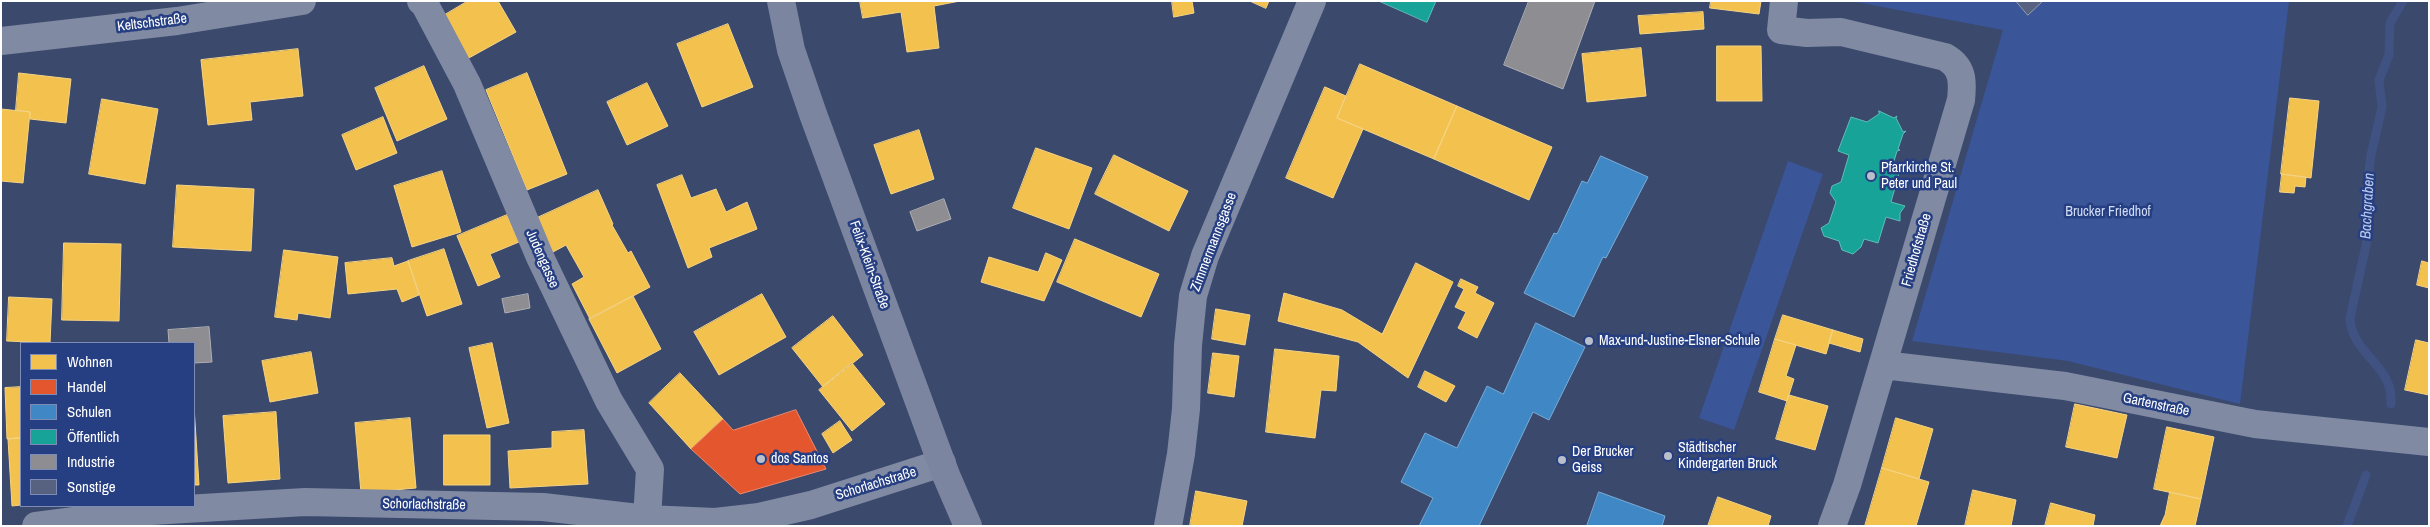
<!DOCTYPE html>
<meta charset="utf-8">
<style>
body{margin:0}
#map{position:relative;width:2430px;height:527px;overflow:hidden;background:#3b496d;font-family:"Archivo Narrow",sans-serif}
canvas{display:block}
.frame{position:absolute;inset:0;border:2px solid #fff;pointer-events:none}
.legend{position:absolute;left:20px;top:342px;width:175px;height:165px;box-sizing:border-box;background:#263f82;border:1px solid #7d8cb4;margin:0;padding:6px 9px;list-style:none;font-size:15px;color:#fff}
.legend li{display:flex;align-items:center;gap:10px;height:25px}
.legend b{width:25px;border:1px solid #7d8cb4}
</style>
<div id="map">
<canvas width="2430" height="527"></canvas>
<div class="frame"></div>
<ul class="legend">
<li><b style="height:14px;background:#f2c14e"></b>Wohnen</li>
<li><b style="height:14px;background:#e4572e"></b>Handel</li>
<li><b style="height:14px;background:#3f88c5"></b>Schulen</li>
<li><b style="height:14px;background:#17a398"></b>Öffentlich</li>
<li><b style="height:14px;background:#8d8d92"></b>Industrie</li>
<li><b style="height:14px;background:#56627f"></b>Sonstige</li>
</ul>
</div>
<script>
const g = document.querySelector('canvas').getContext('2d');
g.lineJoin = 'round';
function fill(path, color) {
  g.fillStyle = color;
  g.fill(path, 'evenodd');
}
function strokePath(path, color, width, dash) {
  g.strokeStyle = color;
  g.lineWidth = width;
  g.lineCap = dash ? 'butt' : 'round';
  g.setLineDash(dash || []);
  g.stroke(path);
}
function drawText(font, color, halo, rows, align = 'center') {
  g.font = font + ' "Archivo Narrow",sans-serif';
  g.lineWidth = 5;
  g.setLineDash([]);
  g.textBaseline = 'middle';
  g.strokeStyle = halo;
  g.fillStyle = color;
  for (const [text, x, y, turn = 0] of rows) {
    g.save();
    g.translate(x, y);
    g.rotate((+turn || 0) * Math.PI / 180);
    g.textAlign = isNaN(turn) ? turn : align;
    if (halo) g.strokeText(text, 0, 0);
    g.fillText(text, 0, 0);
    g.restore();
  }
}
fill(new Path2D(`
 M1851 1H2289L2240 404 2068 361 1912 341 2003 30Z
 M1788 161 1823 174 1734 430 1699 418Z`), '#3a5598');
const homes = new Path2D(`
 M468 1H498L516 32 467 59 443 16Z
 M860 1H960L934 6 939 48 907 52 901 12 863 18Z
 M1172 1H1192L1194 13 1174 17Z
 M1250 1H1269L1266 8Z
 M1711 1H1761L1759 14 1710 8Z
 M1703 12 1704 29 1640 34 1638 16Z
 M728 24 753 87 702 107 677 44Z
 M1717 46H1761L1762 101H1717Z
 M1641 48 1646 96 1587 102 1582 54Z
 M298 49 303 96 250 102 252 120 208 125 201 60Z
 M1360 64 1457 106 1434 159 1337 118Z
 M424 66 447 119 397 141 375 88Z
 M19 73 71 79 66 123 30 119V112L16 110Z
 M527 73 567 174 527 190 486 90Z
 M647 83 668 126 627 145 607 102Z
 M1325 87 1346 96 1337 118 1363 129 1333 198 1286 178Z
 M2290 98 2319 101 2311 178 2281 174Z
 M102 99 158 109 145 184 89 174Z
 M1457 106 1552 147 1529 200 1434 159Z
 M1 109 30 112 23 183 1 181Z
 M383 117 397 153 356 170 342 135Z
 M919 130 934 179 891 194 874 145Z
 M1036 148 1092 168 1069 229 1013 208Z
 M1114 155 1188 191 1169 231 1095 194Z
 M442 171 461 232 412 247 394 186Z
 M2282 174 2306 177 2305 187 2295 186 2294 193 2280 192Z
 M682 175 691 198 716 189 726 212 747 202 757 229 709 248 712 257 688 268 657 185Z
 M177 185 254 189 251 251 173 247Z
 M598 190 613 224 612 225 628 253 631 251 650 287 590 319 572 284 584 277 566 245 553 252 537 218Z
 M507 215 519 242 490 254 500 277 478 286 457 236Z
 M1075 239 1159 274 1141 317 1057 282Z
 M64 243 121 244 119 321 62 320Z
 M444 249 462 304 427 316 408 261Z
 M284 250 338 257 330 318 298 313 297 320 275 317Z
 M1046 253 1062 260 1044 301 981 282 989 257 1038 272Z
 M392 258 394 266 408 261 419 295 402 302 397 289 348 294 345 263Z
 M2422 261 2429 263V288L2417 285Z
 M1416 263 1453 282 1408 378 1358 342 1278 321 1284 293 1342 310 1382 334Z
 M1461 279 1478 287 1475 293 1494 303 1477 338 1458 328 1466 312 1455 307 1464 289 1458 286Z
 M762 294 786 337 719 375 694 332Z
 M633 296 661 349 617 373 589 319Z
 M9 297 52 299 50 343 7 341Z
 M1216 309 1250 315 1245 345 1212 339Z
 M1783 315 1833 330 1826 354 1775 339Z
 M833 316 863 355 823 387 792 348Z
 M1833 330 1863 339 1860 352 1829 343Z
 M1775 339 1796 345 1786 376 1794 379 1787 401 1759 392Z
 M2416 340 2429 343V395L2405 390Z
 M492 343 509 423 487 428 469 348Z
 M1275 349 1339 356 1336 391 1321 390 1315 438 1266 432Z
 M311 352 318 393 270 402 262 361Z
 M1213 353 1239 356 1234 397 1208 393Z
 M852 363 885 404 852 431 819 390Z
 M1425 371 1455 386 1446 402 1418 387Z
 M680 373 723 419 691 449 649 403Z
 M21 387V438L7 439 5 388Z
 M1789 395 1828 406 1815 450 1776 439Z
 M2075 404 2127 415 2117 458 2066 447Z
 M194 406 199 485H194Z
 M276 412 280 479 228 483 223 416Z
 M410 418 416 488 361 493 355 423Z
 M1896 418 1933 429 1919 479 1882 468Z
 M840 421 852 440 833 453 822 434Z
 M2167 427 2214 437 2201 499 2154 489Z
 M584 430 588 484 510 488 508 451 552 448V432Z
 M444 435H490V485H444Z
 M21 438V505L12 506 8 439Z
 M1882 468 1929 482 1916 526H1865Z
 M1973 490 2016 500 2011 526H1965Z
 M1196 491 1247 501 1242 526H1190Z
 M2170 492 2201 499 2195 526H2160L2165 515Z
 M1718 497 1771 516 1768 526H1708Z
 M2051 503 2095 515 2093 526H2045Z`);
fill(homes, '#f2c14e');
strokePath(homes, '#f6d483', 1);
const shops = new Path2D(`
 M796 410 826 469 740 494 691 449 723 419 733 430Z`);
fill(shops, '#e4572e');
strokePath(shops, '#ec896d', 1);
const schools = new Path2D(`
 M1601 156 1648 177 1606 258 1603 257 1574 317 1524 293 1554 233 1557 234 1582 181 1587 183Z
 M1536 323 1585 347 1549 420 1533 412 1479 526H1419L1433 498 1401 482 1425 433 1457 448 1487 386 1503 394Z
 M1599 492 1665 516 1662 526H1587Z`);
fill(schools, '#3f88c5');
strokePath(schools, '#79acd6', 1);
const public = new Path2D(`
 M1379 1H1436L1427 22Z
 M1879 111 1894 118 1897 116 1896 118 1903 132 1906 131 1903 134 1898 149 1900 150 1897 151 1892 168 1900 170 1891 202 1905 206 1900 213V221L1886 217 1878 243 1864 239 1861 247 1853 254 1842 250 1839 241 1824 236 1821 228 1829 223 1836 202 1830 193 1832 186 1841 182 1849 155 1838 151 1851 117 1867 122 1879 114Z`);
fill(public, '#17a398');
strokePath(public, '#5dbfb7', 1);
const industry = new Path2D(`
 M1529 1H1595L1563 89 1504 65Z
 M944 199 951 219 917 231 910 212Z
 M528 294 530 308 505 313 502 299Z
 M209 327 212 362 194 363V343H169L168 330Z`);
fill(industry, '#8d8d92');
strokePath(industry, '#afafb3', 1);
strokePath(new Path2D(`
 M2391 404C2394 364 2352 356 2350 318L2368 236 2369 216 2365 204 2371 155 2382 107 2379 80 2389 55 2390 23 2403 1
 M2347 526 2366 475`), '#405282', 9);
const building = new Path2D(`
 M2016 1H2043L2028 15Z`);
fill(building, '#56627f');
strokePath(building, '#949db1', 1);
strokePath(new Path2D(`
 M421 1 424 3 467 84 540 257 609 401 650 469 647 519
 M1784 1 1781 30 1807 33 1841 32 1945 57C1963 67 1963 81 1961 100L1847 485 1832 526
 M1 41 177 21 302 1
 M1883 365 2065 386 2255 424 2429 442
 M36 526 151 511 305 502 543 507 647 519 715 522 759 517 811 505 942 463
 M1168 526 1181 454 1186 409 1188 345 1193 296 1205 256 1312 1`), '#818aa3', 28);
strokePath(new Path2D(`
 M781 1 791 50 813 114 946 475 968 526`), '#7c859f', 28);
for (const [x, y, r, color] of [
 [1871,176,5,"#babfcc"],
 [1589,341,5,"#babfcc"],
 [1668,456,5,"#babfcc"],
 [761,459,5,"#babfcc"],
 [1562,460,5,"#babfcc"]
]) {
  const dot = new Path2D();
  dot.arc(x, y, r, 0, 2 * Math.PI);
  g.fillStyle = color;
  g.fill(dot);
  strokePath(dot, '#263f82', 2);
}
drawText('14px', '#fff', '#263f82', [
 ["Keltschstraße",152,23,-7],
 ["Zimmermannsgasse",1214,242,-69],
 ["Friedhofstraße",1917,250,-74],
 ["Judengasse",542,259,66],
 ["Felix-Klein-Straße",869,265,70],
 ["Gartenstraße",2156,405,12],
 ["Schorlachstraße",876,484,-17],
 ["Schorlachstraße",424,505,1]
]);
drawText('14px', '#fff', '#263f82', [
 ["Pfarrkirche St.",1881,168],
 ["Peter und Paul",1881,184],
 ["Max-und-Justine-Elsner-Schule",1599,341],
 ["Städtischer",1678,448],
 ["Kindergarten Bruck",1678,464],
 ["Der Brucker",1572,452],
 ["Geiss",1572,468],
 ["dos Santos",771,459]
], 'left');
drawText('14px', '#d1dcf5', '#263f82', [
 ["Brucker Friedhof",2108,212]
]);
drawText('italic 15px', '#b9c9ee', '#263f82', [
 ["Bachgraben",2368,206,-87]
]);
</script>
